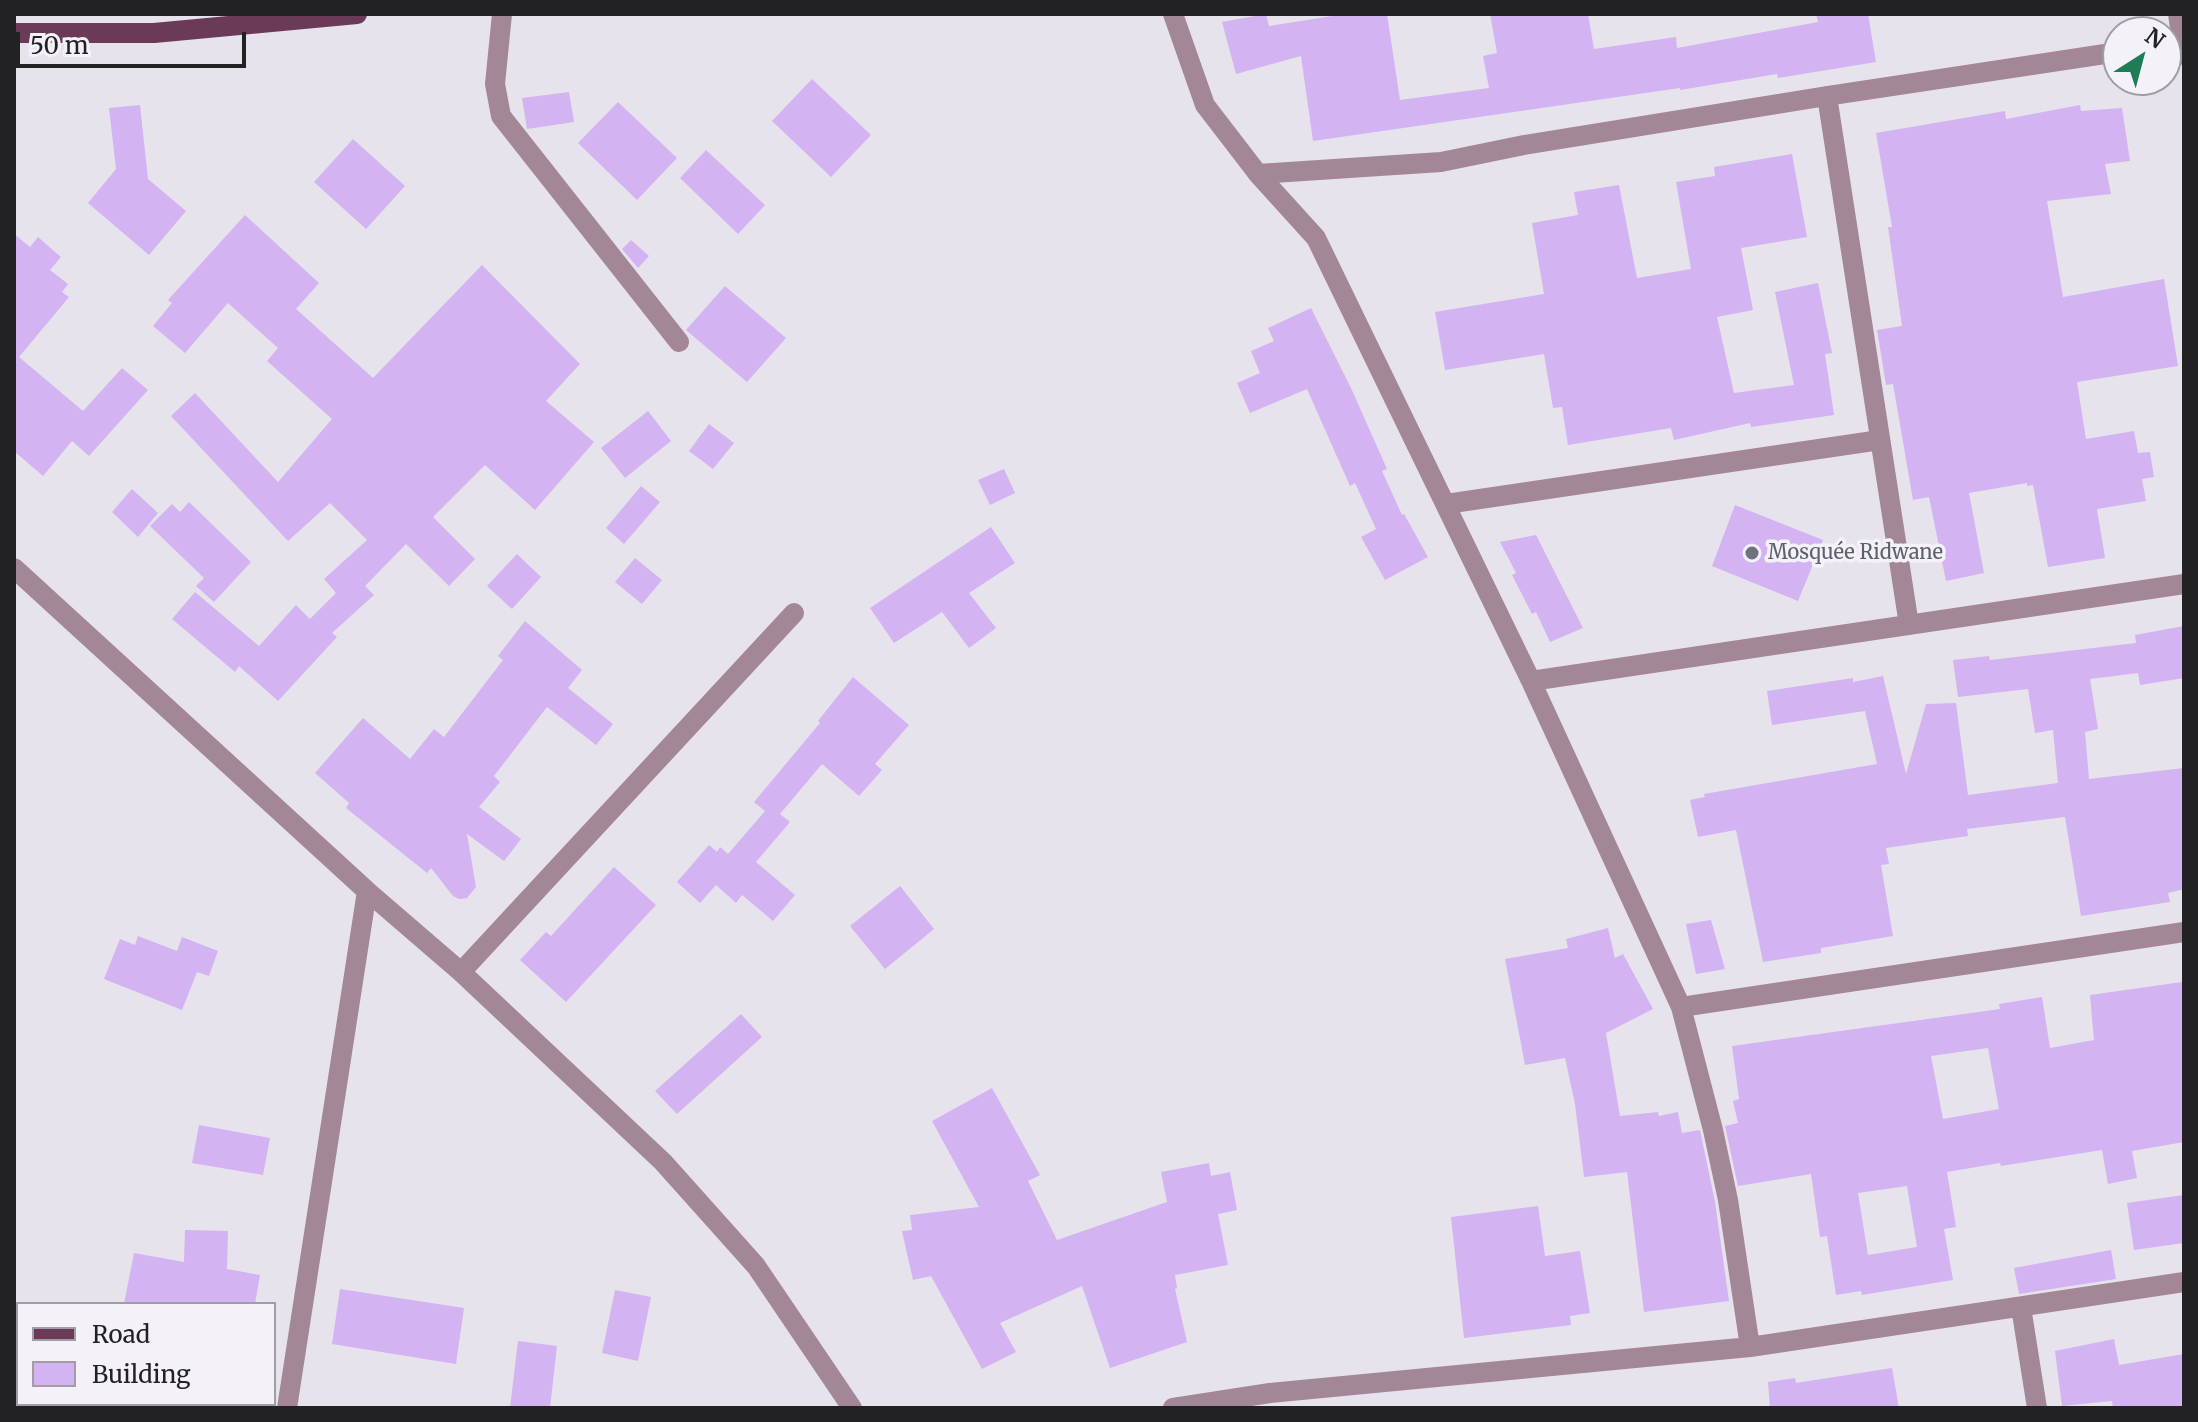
<!DOCTYPE html>
<meta charset="utf-8">
<style>
body{margin:0}
#map{position:relative;width:2198px;height:1422px;overflow:hidden;background:#e7e3ec;font-family:Merriweather,serif}
canvas{display:block}
.frame{position:absolute;inset:0;border:16px solid #222124;pointer-events:none}
.legend{position:absolute;left:16px;top:1302px;width:260px;height:104px;box-sizing:border-box;background:#f4f1f9;border:2px solid #a09ea4;margin:0;padding:10px 14px;list-style:none;font-size:24px;color:#222124}
.legend li{display:flex;align-items:center;gap:16px;height:40px}
.legend b{width:40px;border:2px solid #a09ea4}
.north{position:absolute;left:2102px;top:16px;width:80px;height:80px;box-sizing:border-box;background:#f4f1f9;border:2px solid #a09ea4;border-radius:50%;rotate:36deg;font-size:22px;font-weight:700;line-height:32px;text-align:center;color:#222124}
.north::after{content:'';display:block;margin:auto;width:28px;height:36px;background:#1e7d54;clip-path:polygon(50% 0,100% 100%,50% 72%,0 100%)}
.scale{position:absolute;left:16px;top:32px;width:230px;height:36px;box-sizing:border-box;border:4px solid #222124;border-top:0;padding-left:10px;font-size:24px;line-height:28px;white-space:nowrap;color:#222124;-webkit-text-stroke:6px #f4f1f9;paint-order:stroke}
</style>
<div id="map">
<canvas width="2198" height="1422"></canvas>
<div class="frame"></div>
<ul class="legend">
<li><b style="height:10px;background:#6a3a57"></b>Road</li>
<li><b style="height:22px;background:#d3b3f1"></b>Building</li>
</ul>
<div class="north">N</div>
<div class="scale">50 m</div>
</div>
<script>
const g = document.querySelector('canvas').getContext('2d');
g.lineJoin = 'round';
function fill(path, color) {
  g.fillStyle = color;
  g.fill(path, 'evenodd');
}
function strokePath(path, color, width, dash) {
  g.strokeStyle = color;
  g.lineWidth = width;
  g.lineCap = dash ? 'butt' : 'round';
  g.setLineDash(dash || []);
  g.stroke(path);
}
function drawText(font, color, halo, rows, align = 'center') {
  g.font = font + ' Merriweather,serif';
  g.lineWidth = 7;
  g.setLineDash([]);
  g.textBaseline = 'middle';
  g.strokeStyle = halo;
  g.fillStyle = color;
  for (const [text, x, y, turn = 0] of rows) {
    g.save();
    g.translate(x, y);
    g.rotate((+turn || 0) * Math.PI / 180);
    g.textAlign = isNaN(turn) ? turn : align;
    if (halo) g.strokeText(text, 0, 0);
    g.fillText(text, 0, 0);
    g.restore();
  }
}
fill(new Path2D(`
 M1266 14 1269 26 1345 14H1387L1400 100 1489 88 1483 56 1497 53 1490 14H1588L1594 49 1676 37 1677 48 1818 22 1816 14H1868L1876 62 1778 78 1777 74 1680 90V88L1313 141 1301 56 1236 74 1222 22Z
 M812 79 871 135 831 177 772 121Z
 M569 92 574 122 527 129 522 98Z
 M618 102 677 158 637 200 578 143Z
 M140 105 148 179 186 211 149 255 88 203 116 169 109 108Z
 M2080 105 2081 111 2122 108 2130 161 2105 164 2111 194 2047 201 2063 297 2164 279 2178 366 2077 382 2086 439 2134 431 2138 453 2150 452 2154 477 2142 479 2146 501 2097 509 2105 558 2048 567 2033 485 2027 486V483L1969 493 1984 573 1946 581 1929 497 1913 500 1893 384 1886 385 1877 330 1902 326 1888 227H1892L1876 133 2005 111 2006 119Z
 M353 139 405 186 366 229 314 182Z
 M706 150 765 205 738 234 680 178Z
 M1792 154 1807 237 1741 248 1753 310 1717 317 1734 393 1794 385 1775 292 1818 283 1832 353 1825 354 1834 415 1751 427 1750 423 1674 440 1671 428 1568 445 1562 407 1553 408 1544 354 1445 370 1435 312 1544 294 1532 223 1578 215 1574 192 1619 185 1637 278 1691 269 1676 182 1715 176 1714 167Z
 M245 215 319 283 296 309 373 378 482 265 580 364 546 401 594 442 535 510 485 465 433 517 475 559 449 586 406 544 365 586 374 595 332 633 337 637 278 701 239 666 235 672 172 619 195 592 259 646 296 605 310 619 336 593 324 579 367 540 330 503 288 541 171 416 195 393 278 482 332 419 267 361 278 348 228 303 185 353 153 326 172 303 168 300Z
 M14 234 30 247 38 237 61 257 50 270 68 284 62 292 69 297 19 357 83 411 122 368 148 390 89 456 72 441 43 476 14 451Z
 M631 240 649 256 638 268 622 249Z
 M725 286 786 338 747 382 686 330Z
 M1311 308 1351 388 1387 469 1382 471 1402 515 1404 514 1428 557 1385 580 1361 537 1376 529 1355 483 1350 486 1307 389 1250 413 1237 383 1260 373 1251 351 1274 341 1268 328Z
 M648 411 671 441 625 478 601 448Z
 M709 424 734 443 713 469 689 451Z
 M1004 469 1015 493 990 505 978 480Z
 M641 486 660 502 624 544 606 528Z
 M132 489 158 513 138 537 112 512Z
 M189 502 251 562 214 602 196 586 204 578 150 526 172 504 180 512Z
 M1735 505 1823 540 1798 601 1712 566Z
 M991 527 1015 563 969 593 996 628 969 648 942 612 894 643 870 608Z
 M1536 535 1583 628 1550 642 1536 612 1532 614 1512 575 1516 573 1500 542Z
 M517 554 541 577 512 609 487 586Z
 M635 558 662 580 642 604 615 582Z
 M525 621 582 670 568 688 613 724 596 745 547 707 494 776 500 782 479 807 521 839 504 861 467 834 476 887 467 898 459 899 453 896 431 868 427 873 346 808 349 803 315 773 363 718 410 759 434 729 444 737 503 660 498 656Z
 M2184 626V678L2140 685 2138 673 2090 679 2098 729 2085 732 2089 779 2184 768V889L2168 893 2170 902 2081 916 2065 817 1967 829 1968 836 1886 848 1889 864 1881 865 1893 936 1821 948V953L1763 962 1736 830 1698 837 1690 800 1705 797 1704 794 1877 764 1865 711 1772 725 1767 691 1853 678V682L1883 676 1906 774 1926 704 1956 703 1968 795 2058 783 2053 730 2035 733 2028 689 1958 697 1953 660 1989 656 1990 660 2136 643 2135 635Z
 M853 677 909 725 875 764 882 770 859 796 822 764 780 814 790 822 756 862 795 895 773 921 742 895 736 903 716 885 700 903 677 882 709 845 717 852 720 847 728 854 765 811 754 802 820 723 818 721Z
 M614 867 656 905 566 1002 520 960 546 932 551 936Z
 M900 886 934 929 885 969 850 926Z
 M1711 920 1725 969 1696 974 1686 924Z
 M1608 928 1615 958 1623 954 1653 1009 1606 1033 1620 1116 1658 1112 1659 1116 1678 1112 1682 1133 1700 1130 1715 1202 1729 1301 1644 1312 1627 1172 1584 1177 1575 1104 1565 1058 1525 1065 1505 959 1568 948 1566 939Z
 M138 936 177 951 182 937 218 951 209 976 197 972 182 1010 104 979 120 939 135 945Z
 M2182 982 2184 1142 2132 1151 2137 1178 2108 1184 2102 1150 2001 1166 2000 1163 1947 1172 1956 1227 1944 1229 1953 1280 1862 1295 1861 1291 1836 1295 1827 1236 1820 1237 1811 1174 1738 1186 1725 1126 1738 1123 1733 1101 1739 1099 1732 1046 2000 1009 1999 1004 2042 997 2050 1048 2094 1040 2090 995ZM1988 1048 1999 1109 1943 1119 1931 1056ZM1907 1186 1917 1247 1868 1255 1858 1193Z
 M741 1014 762 1037 677 1114 655 1091Z
 M992 1088 1040 1175 1028 1181 1057 1240 1167 1202 1161 1172 1209 1163 1211 1176 1230 1172 1237 1210 1218 1214 1228 1265 1175 1275 1177 1288 1175 1289 1187 1342 1110 1368 1082 1286 1000 1323 1016 1352 982 1369 931 1276 913 1280 902 1231 912 1230 910 1215 979 1207 932 1121Z
 M199 1125 270 1138 263 1175 192 1163Z
 M2184 1195V1243L2134 1250 2127 1203Z
 M1538 1206 1545 1256 1580 1251 1590 1313 1570 1316 1571 1325 1464 1338 1451 1217Z
 M185 1230 228 1231 227 1269 260 1275 255 1304H124L134 1253 184 1262Z
 M2111 1250 2116 1279 2019 1294 2014 1268Z
 M340 1289 464 1308 456 1364 332 1344Z
 M615 1290 651 1297 638 1361 602 1353Z
 M2114 1339 2119 1365 2184 1354V1408H2113L2112 1401 2062 1406 2055 1351Z
 M518 1341 557 1346 550 1408H510Z
 M1892 1368 1899 1408H1770L1768 1382 1795 1378 1796 1383Z`), '#d3b3f1');
strokePath(new Path2D(`
 M502 14 495 84 501 116 679 342
 M1173 14 1205 105 1258 174 1316 238 1531 681 1681 1007 1713 1130 1728 1200 1750 1347
 M2178 14 2184 55
 M1827 96 1909 625
 M1258 174 1441 162 1524 145 1827 96 2118 52
 M1446 504 1880 440
 M14 568 367 891 461 972 663 1162 756 1266 852 1408
 M1531 681 2184 584
 M461 972 794 613
 M1681 1007 2184 932
 M2021 1307 2037 1408
 M287 1408 367 891
 M1173 1408 1270 1393 1750 1347 2184 1282`), '#a48797', 20);
strokePath(new Path2D(`
 M14 33H154L357 14`), '#6a3a57', 20);
for (const [x, y, r, color] of [
 [1752,553,8,"#6b7280"]
]) {
  const dot = new Path2D();
  dot.arc(x, y, r, 0, 2 * Math.PI);
  g.fillStyle = color;
  g.fill(dot);
  strokePath(dot, '#f4f1f9', 3);
}
drawText('20px', '#5b616d', '#f4f1f9', [
 ["Mosquée Ridwane",1768,553]
], 'left');
</script>
